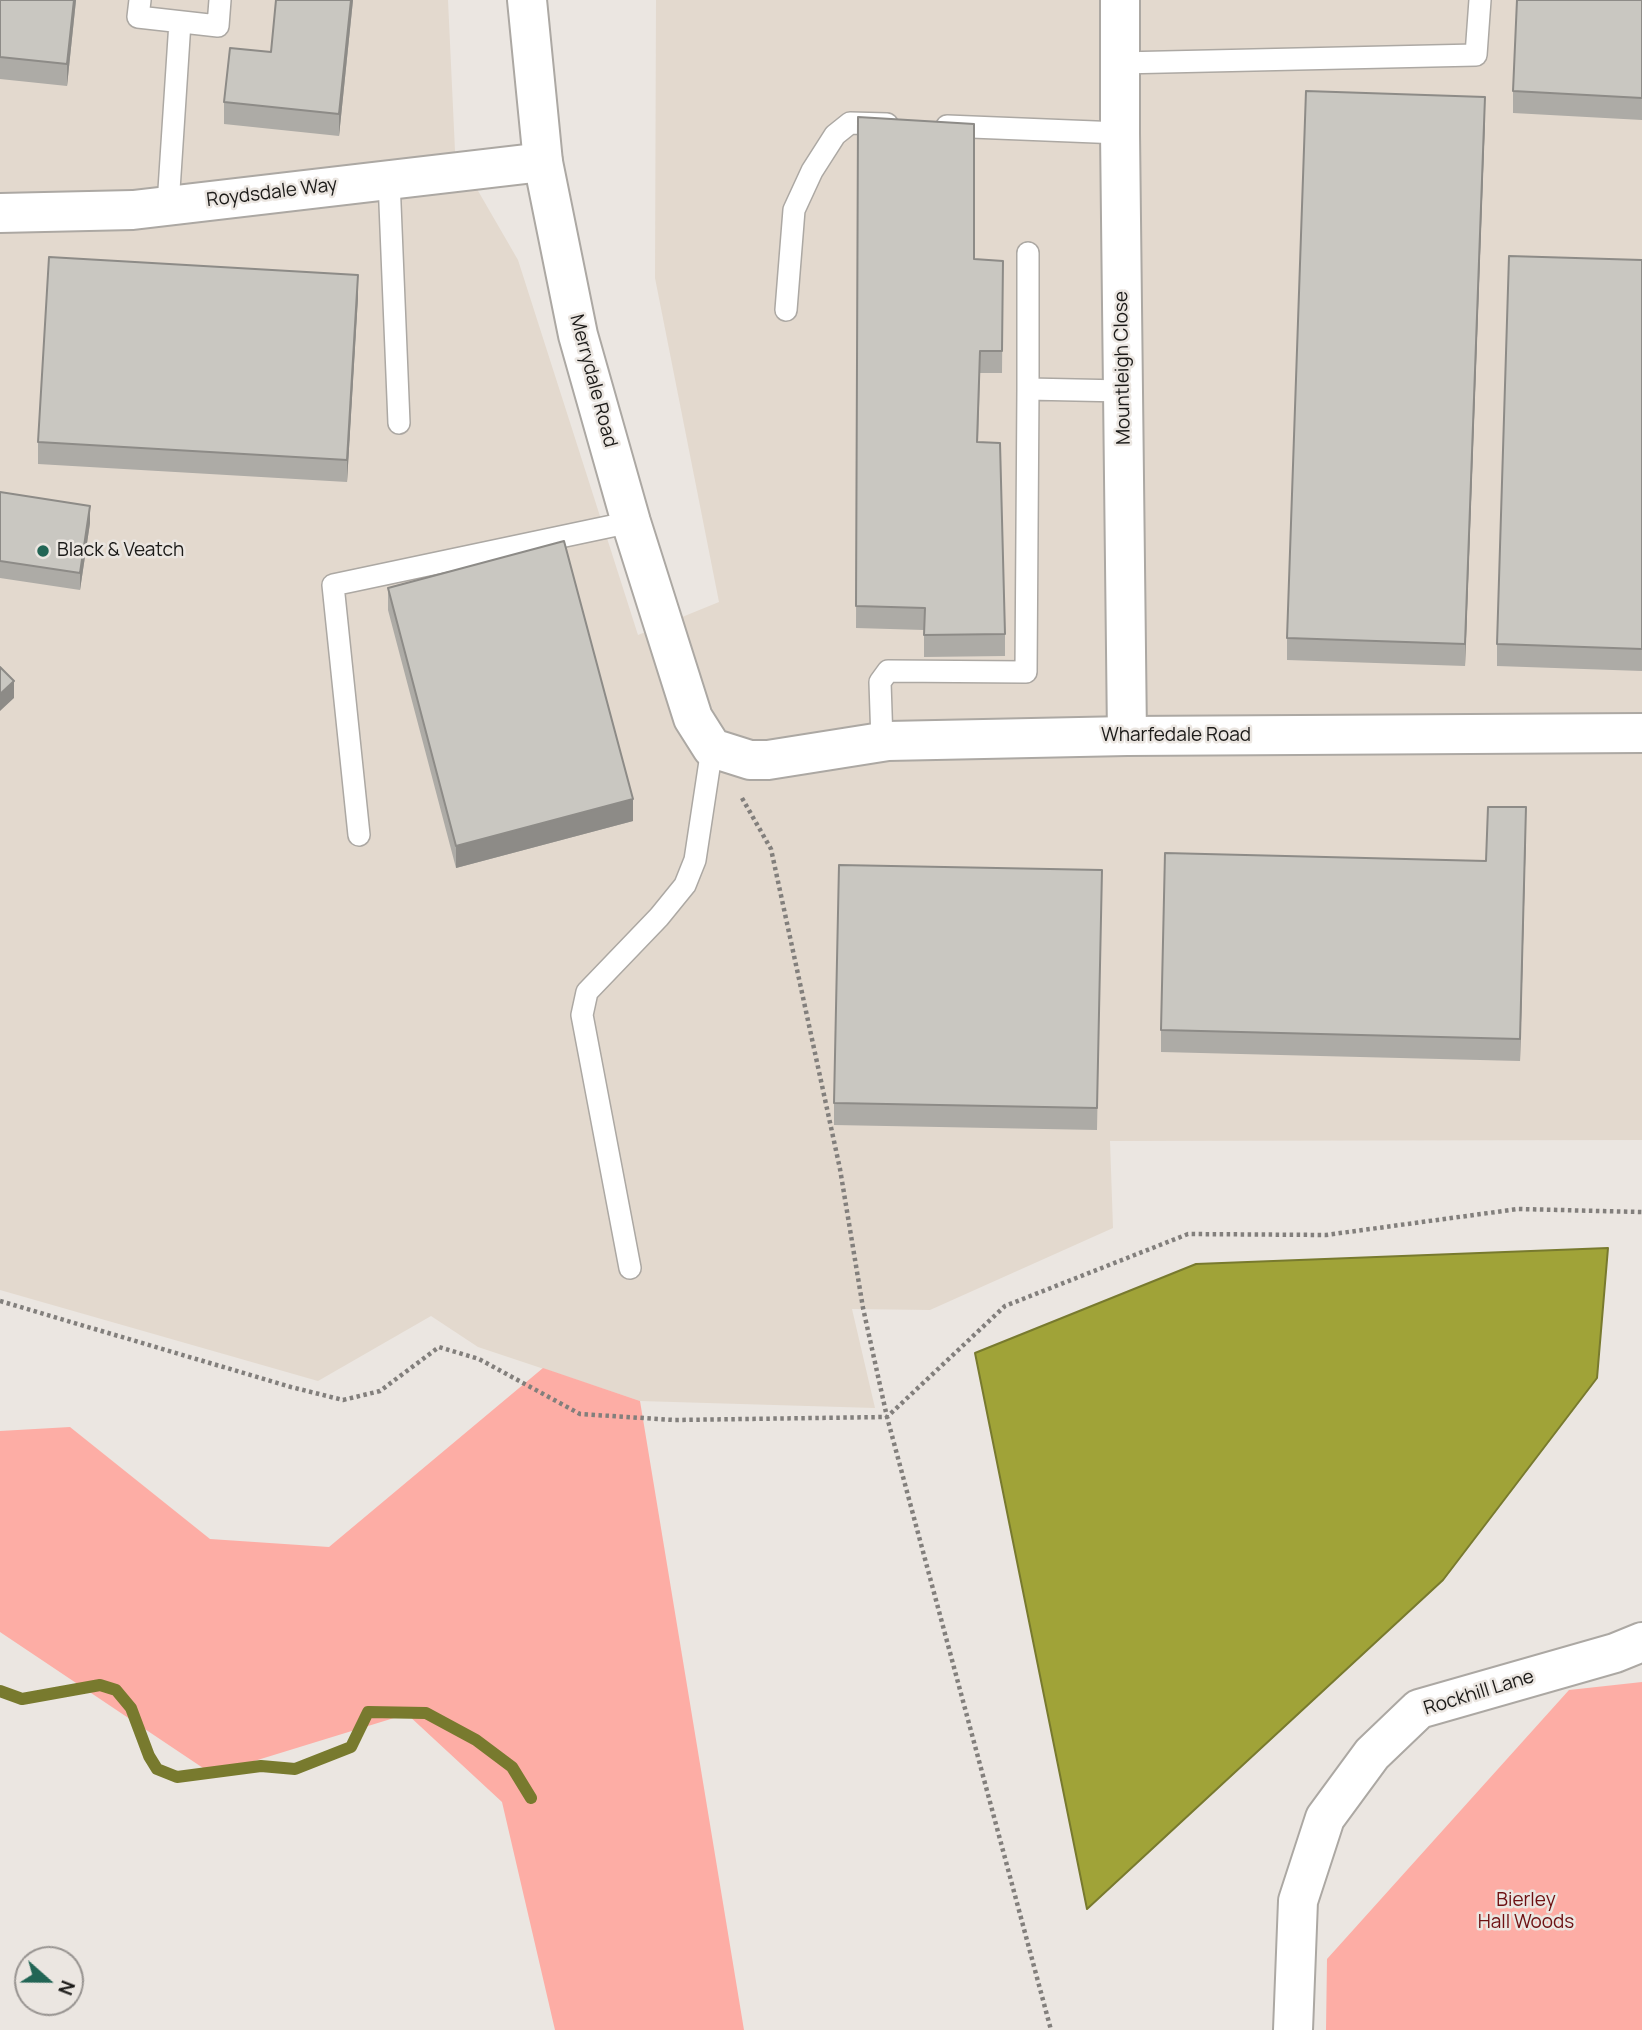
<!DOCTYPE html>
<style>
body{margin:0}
#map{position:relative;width:1642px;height:2030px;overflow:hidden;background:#ebe6e1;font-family:Manrope,sans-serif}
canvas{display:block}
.north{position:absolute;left:14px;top:1946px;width:70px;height:70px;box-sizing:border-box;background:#ebe6e1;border:2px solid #989491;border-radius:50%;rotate:111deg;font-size:19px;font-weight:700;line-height:28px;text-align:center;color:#1b1a18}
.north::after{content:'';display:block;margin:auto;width:24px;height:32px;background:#226555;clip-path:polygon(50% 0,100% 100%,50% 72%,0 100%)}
</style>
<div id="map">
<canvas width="1642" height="2030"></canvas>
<div class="north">N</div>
</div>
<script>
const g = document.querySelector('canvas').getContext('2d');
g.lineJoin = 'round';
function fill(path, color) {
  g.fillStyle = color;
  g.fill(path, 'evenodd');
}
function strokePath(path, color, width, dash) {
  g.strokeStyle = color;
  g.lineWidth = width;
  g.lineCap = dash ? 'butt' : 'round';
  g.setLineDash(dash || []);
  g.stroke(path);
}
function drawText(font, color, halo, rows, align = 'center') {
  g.font = font + ' Manrope,sans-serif';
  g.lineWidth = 5;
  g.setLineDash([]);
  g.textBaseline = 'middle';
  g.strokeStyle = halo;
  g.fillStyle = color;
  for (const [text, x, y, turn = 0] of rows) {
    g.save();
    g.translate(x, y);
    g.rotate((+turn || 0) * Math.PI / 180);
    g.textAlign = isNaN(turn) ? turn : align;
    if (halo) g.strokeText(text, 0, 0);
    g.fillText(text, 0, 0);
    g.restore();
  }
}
fill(new Path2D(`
 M0 0H448L455 151 518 260 638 635 719 602 655 278 656 0H1642V1140L1110 1141 1113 1228 930 1310 852 1309 875 1408 640 1401 478 1347 431 1316 318 1381 0 1290Z`), '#e3d9ce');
fill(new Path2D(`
 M543 1368 640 1401 744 2030H555L502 1802 407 1714 212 1774 0 1632V1431L70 1427 210 1539 329 1547Z
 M1642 1682V2030H1326L1327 1959 1569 1690Z`), '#fdada5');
const water = new Path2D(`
 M1608 1248 1597 1378 1443 1580 1087 1909 975 1353 1196 1264Z`);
fill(water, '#a0a338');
strokePath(water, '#787a2e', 2);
strokePath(new Path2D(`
 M0 1691 22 1699 100 1685 116 1690 131 1708 149 1756 157 1769 177 1777 261 1766 295 1769 351 1747 368 1712 426 1713 476 1740 512 1767 531 1798`), '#787a2e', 12);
const lane = new Path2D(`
 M140 0 138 17 218 26 220 0
 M1120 63 1476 55 1480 0
 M947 126 1120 133
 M389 180 399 423
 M168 205 180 22
 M1028 253V389L1123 391
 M786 310 794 210 812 171 835 135 850 123 887 124
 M882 742 880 682 888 671 1026 672 1028 389
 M359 835 333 585 631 522
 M630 1268 582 1015 587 992 659 917 685 885 695 860 712 748`);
const street = new Path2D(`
 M1120 0V133L1127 736
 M0 213 133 210 543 162`);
const secondary = new Path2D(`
 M527 0 543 162 578 335 631 522 693 718 712 748 750 760H768L888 741 1127 736 1642 733
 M1293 2030 1298 1901 1325 1818 1372 1754 1419 1709 1615 1653 1642 1642`);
strokePath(lane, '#aca8a3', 24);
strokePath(street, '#aca8a3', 42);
strokePath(secondary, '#aca8a3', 42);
strokePath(new Path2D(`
 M742 798 771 849 840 1169 863 1308 887 1417 1051 2030
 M0 1301 291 1387 343 1400 380 1391 439 1347 479 1359 580 1414 674 1420 887 1417 1005 1306 1188 1234 1326 1235 1518 1209 1642 1212`), '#827f7c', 4.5, [3.5, 3.5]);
strokePath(lane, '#fff', 21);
strokePath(street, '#fff', 38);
strokePath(secondary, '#fff', 38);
fill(new Path2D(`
 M0 0H76L67 86 0 79Z
 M353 0 339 136 224 124V102L271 52Z
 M1642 0V120L1513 113V91Z
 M858 117 974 259 1003 261 1002 373H980L978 442 1005 634V656L924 657V630L856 628Z
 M1485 119 1465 666 1287 660V638Z
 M1642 260V671L1497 666V644Z
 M358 297 347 482 38 464V442Z
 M0 492 90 523 80 590 0 578Z
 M388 588 633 821 456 868 388 610Z
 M1526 829 1520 1061 1161 1052V1030L1486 861Z
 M1102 870 1097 1130 834 1125V1103Z`), '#adaba6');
fill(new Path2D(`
 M74 0H76L67 86V64Z
 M351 0H353L339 136V114Z
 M1485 97V119L1465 666V644Z
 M358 275V297L347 482V460Z
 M90 506V523L80 590V573Z
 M14 681V698L0 711V694Z
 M633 799V821L456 868V846Z
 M1526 807V829L1520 1061V1039Z`), '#8d8b87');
const building = new Path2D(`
 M0 0H74L67 64 0 57Z
 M276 0H351L339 114 224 102 230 48 271 52Z
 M1517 0H1642V98L1513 91Z
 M1306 91 1485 97 1465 644 1287 638Z
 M858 117 974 124V259L1003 261 1002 351H980L977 442 1000 443 1005 634 924 635 925 608 856 606Z
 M1509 256 1642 260V649L1497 644Z
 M49 257 358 275 347 460 38 442Z
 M0 492 90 506 80 573 0 561Z
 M564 541 633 799 456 846 388 588Z
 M0 667 14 681 0 694Z
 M1488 807H1526L1520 1039 1161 1030 1165 853 1486 861Z
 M839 865 1102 870 1097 1108 834 1103Z`);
fill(building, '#c9c7c1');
strokePath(building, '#8d8b87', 2);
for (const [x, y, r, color] of [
 [43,551,7,"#226555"]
]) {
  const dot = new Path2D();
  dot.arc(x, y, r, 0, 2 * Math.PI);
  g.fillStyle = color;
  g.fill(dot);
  strokePath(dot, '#ebe6e1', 2.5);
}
drawText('19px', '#1b1a18', '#ebe6e1', [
 ["Roydsdale Way",272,193,-7],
 ["Mountleigh Close",1123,368,-91],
 ["Merrydale Road",593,381,75],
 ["Wharfedale Road",1176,736],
 ["Rockhill Lane",1479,1693,-17]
]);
drawText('19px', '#1b1a18', '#ebe6e1', [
 ["Black & Veatch",57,551]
], 'left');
drawText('19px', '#6d1012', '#ebe6e1', [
 ["Bierley",1526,1901],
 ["Hall Woods",1526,1923]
]);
</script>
